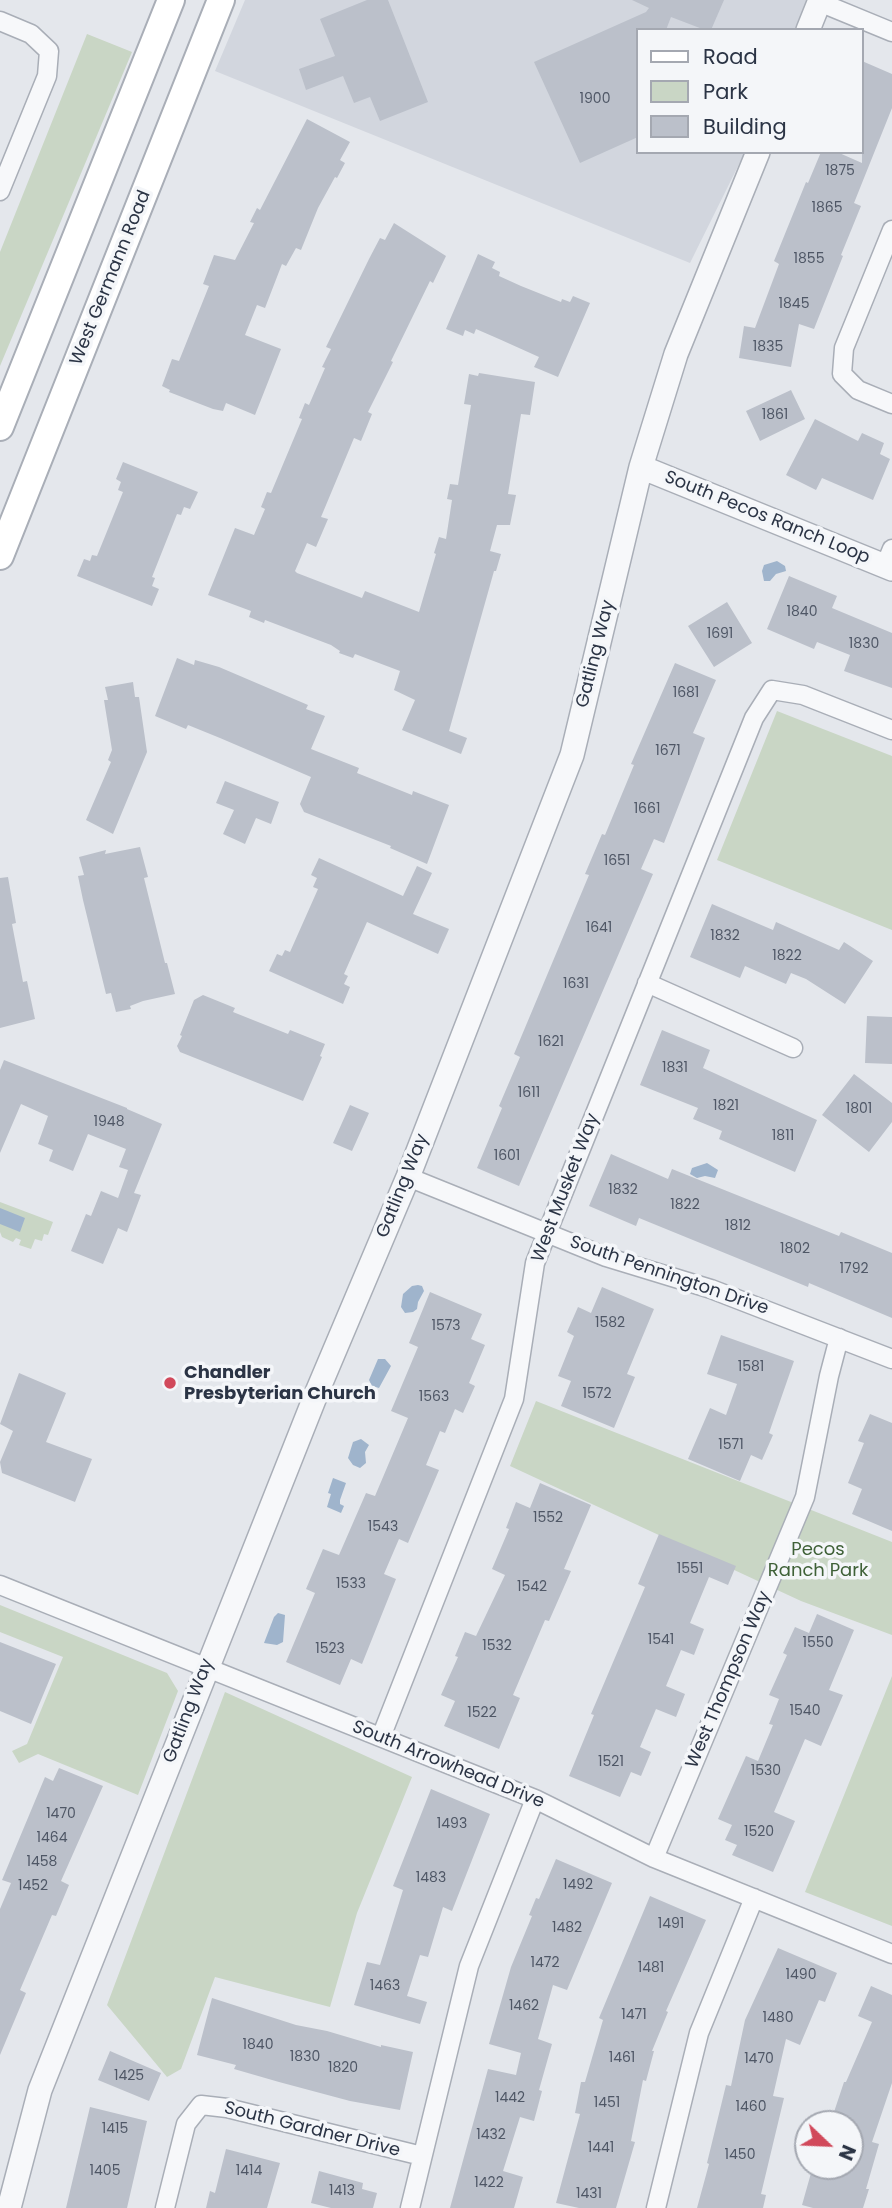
<!DOCTYPE html>
<style>
body{margin:0}
#map{position:relative;width:892px;height:2208px;overflow:hidden;background:#e4e7ec;font-family:Poppins,sans-serif}
canvas{display:block}
.legend{position:absolute;left:636px;top:28px;width:228px;height:126px;box-sizing:border-box;background:#f4f6f9;border:2px solid #a4a8b1;margin:0;padding:9px 12px;list-style:none;font-size:21px;color:#2b3445}
.legend li{display:flex;align-items:center;gap:14px;height:35px}
.legend b{width:35px;border:2px solid #a4a8b1}
.north{position:absolute;left:794px;top:2110px;width:70px;height:70px;box-sizing:border-box;background:#f4f6f9;border:2px solid #a4a8b1;border-radius:50%;rotate:113deg;font-size:19px;font-weight:700;line-height:28px;text-align:center;color:#2b3445}
.north::after{content:'';display:block;margin:auto;width:24px;height:32px;background:#d1495b;clip-path:polygon(50% 0,100% 100%,50% 72%,0 100%)}
</style>
<div id="map">
<canvas width="892" height="2208"></canvas>
<ul class="legend">
<li><b style="height:9px;background:#fff"></b>Road</li>
<li><b style="height:19px;background:#c9d6c5"></b>Park</li>
<li><b style="height:19px;background:#bbc0ca"></b>Building</li>
</ul>
<div class="north">N</div>
</div>
<script>
const g = document.querySelector('canvas').getContext('2d');
g.lineJoin = 'round';
function fill(path, color) {
  g.fillStyle = color;
  g.fill(path, 'evenodd');
}
function strokePath(path, color, width, dash) {
  g.strokeStyle = color;
  g.lineWidth = width;
  g.lineCap = dash ? 'butt' : 'round';
  g.setLineDash(dash || []);
  g.stroke(path);
}
function drawText(font, color, halo, rows, align = 'center') {
  g.font = font + ' Poppins,sans-serif';
  g.lineWidth = 7;
  g.setLineDash([]);
  g.textBaseline = 'middle';
  g.strokeStyle = halo;
  g.fillStyle = color;
  for (const [text, x, y, turn = 0] of rows) {
    g.save();
    g.translate(x, y);
    g.rotate((+turn || 0) * Math.PI / 180);
    g.textAlign = isNaN(turn) ? turn : align;
    if (halo) g.strokeText(text, 0, 0);
    g.fillText(text, 0, 0);
    g.restore();
  }
}
fill(new Path2D(`
 M245 0H820L806 30H638V152H745L690 263 215 71Z`), '#d2d6de');
fill(new Path2D(`
 M87 34 132 52 0 366V252Z
 M777 711 892 756V930L717 860Z
 M0 1202 53 1222 48 1235 44 1234 42 1241 35 1239 31 1249 19 1245 21 1240 16 1238 13 1242 2 1237 0 1232Z
 M536 1401 892 1542V1635L801 1601 510 1466Z
 M0 1605 167 1673 178 1691 138 1795 38 1754 19 1763 12 1751 27 1744 63 1657 0 1632Z
 M892 1676V1926L805 1892Z
 M225 1692 412 1777 357 1913 330 2007 215 1977 181 2069 167 2077 107 2005Z`), '#c9d6c5');
fill(new Path2D(`
 M777 561 785 566 786 571 776 574 770 581H764L762 571 764 565Z
 M707 1163 718 1170 715 1178 705 1176 697 1178 690 1174 692 1168Z
 M0 1208 25 1218 20 1232 0 1224Z
 M418 1285 422 1286 424 1291 418 1302 417 1309 413 1312 405 1313 401 1307 403 1294 412 1286Z
 M378 1359H385L391 1366 379 1388 372 1386 369 1380Z
 M361 1439 369 1445 365 1452 366 1463 360 1468 353 1465 348 1458 353 1442Z
 M333 1478 346 1483 340 1500V1504L344 1506 341 1513 327 1507 331 1494 328 1493Z
 M278 1613 285 1615 283 1642 277 1645 264 1643 274 1617Z`), '#9fb4cc');
fill(new Path2D(`
 M367 0H388L428 102 380 121 370 97 354 103 343 76 306 90 299 69 335 56 320 19Z
 M632 0H724L711 30H705L671 17 666 30H638V137L580 163 534 62 646 12 649 8Z
 M862 61 892 74V108L854 203 861 206 841 255 843 256 814 329 799 324 791 367 739 358 744 326 755 328 779 264 774 261 806 182 808 183 821 152H837L862 163Z
 M307 119 350 142 340 160 345 163 337 178 335 177 318 208 301 250 296 248 286 266 282 264 265 308 257 305 245 335 281 349 255 415 226 403 223 411 213 409 169 392 170 390 162 386 172 359 179 361 209 286 203 284 214 255 235 260 254 223 250 222 257 208 260 210Z
 M394 223 446 256 433 283 430 281 391 361 393 362 368 412 372 414 361 441 354 438 349 450 321 517 328 519 316 547 307 543 295 571 297 573 362 598 365 591 419 612 436 554 434 553 439 537 446 539 452 500 447 499 450 484 458 485 471 405 464 404 469 374 478 376 479 373 535 382 530 415 521 414 508 494 516 495 510 525H497L490 551 501 554 496 571H494L449 731 467 738 461 754 402 730 415 700 394 690 400 671 355 654 353 658 339 653 340 651 331 645 265 620 264 623 249 617 251 611 208 595 235 528 254 535 265 509 261 507 267 492 271 493 302 419 299 418 305 403 309 405 325 368 322 367 331 349 326 347 369 259 380 238 385 240Z
 M478 254 495 262 492 268 500 272 499 276 521 286 561 302 562 299 570 302 573 296 590 303 558 377 534 367 539 357 499 339 476 329 474 334 465 330 463 336 446 329Z
 M791 390 805 419 760 441 746 411Z
 M815 419 858 441 862 433 884 443 880 454 890 459 873 500 822 478 816 490 786 475Z
 M123 462 198 492 190 509 184 507 181 515 177 514 152 577 155 578 152 586 159 589 152 606 77 576 84 559 90 561 92 555 97 556 123 492 118 490 121 482 116 479Z
 M789 576 837 596 832 608 892 633V688L844 671 850 655 817 642 814 649 767 629Z
 M727 602 752 643 714 667 688 626Z
 M177 658 194 665 195 660 219 667 308 705 306 709 325 716 311 749 359 768 357 773 412 795 413 791 449 805 427 864 390 848 391 846 304 812 300 804 311 777 220 738 188 725 186 729 155 716Z
 M675 663 716 680 693 733 705 738 664 843 654 839 641 869 653 874 519 1186 477 1168 502 1108 499 1106 520 1057 514 1054 589 875 585 874 602 834 605 835 634 765 631 764Z
 M133 682 135 697H139L147 752 113 834 86 820 111 762 108 760 112 750 104 700H108L105 687Z
 M225 781 279 802 271 824 256 818 245 844 223 834 234 810 216 803Z
 M140 847 148 877 144 878 165 963H167L175 994 143 1001 130 1006 131 1009 116 1012 111 993 106 994 83 900 78 876 84 875 79 857 106 850 105 854Z
 M319 858 403 896 417 866 432 873 413 914 449 929 438 954 367 922 344 974 348 976 344 984 350 987 343 1004 269 971 277 954 282 956 285 950 290 952 318 889 313 887 317 878 311 875Z
 M8 877 16 923 12 924 23 982 27 981 35 1019 0 1028V878Z
 M712 904 773 930 776 922 839 950 844 942 873 961 845 1004 806 979 791 973 786 984 745 966 740 978 690 957Z
 M203 995 235 1008 233 1012 288 1034 290 1030 325 1044 320 1056 322 1057 303 1101 180 1052 177 1046 182 1036 180 1035 194 1000Z
 M867 1016 892 1017V1064L865 1063Z
 M662 1030 710 1050 703 1068 817 1120 795 1172 719 1139 722 1131 693 1119 698 1108 640 1085Z
 M4 1060 127 1108V1109L162 1124 134 1193 141 1195 127 1232 118 1228 103 1264 71 1251 86 1214 91 1216 101 1191 118 1198 128 1170 119 1167 126 1149 88 1134 73 1171 49 1161 53 1150 38 1144 48 1116 21 1104 0 1153V1070Z
 M854 1074 892 1103V1122L869 1152 822 1115Z
 M350 1105 369 1113 352 1151 333 1143Z
 M611 1154 668 1179 672 1169 839 1236 841 1232 892 1253V1318L809 1283 808 1287 639 1218 636 1226 589 1206Z
 M602 1287 654 1309 627 1374 635 1377 614 1428 561 1406 571 1381 558 1376 574 1336 567 1332 578 1307 591 1313Z
 M430 1292 482 1314 471 1339 485 1345 469 1383 475 1386 463 1413 455 1409 445 1433 440 1431 426 1465 439 1470 408 1543 399 1539 384 1574 396 1579 362 1664 351 1659 340 1685 286 1662 315 1593 306 1589 323 1549 339 1555 366 1493 375 1496 408 1418 391 1411 418 1347 409 1343Z
 M721 1335 794 1361 769 1433 773 1435 762 1460 751 1455 740 1481 688 1459 710 1408 726 1415 737 1384 707 1374Z
 M19 1373 66 1393 46 1442 92 1459 75 1502 2 1473 0 1462 13 1431 0 1424Z
 M870 1414 892 1423V1531L852 1514 862 1489 848 1483 864 1443 858 1441Z
 M540 1483 591 1505 564 1569 571 1571 549 1621 545 1620 513 1695 520 1698 499 1749 444 1726 455 1701 441 1695 458 1657 455 1656 465 1632 476 1636 505 1575 492 1569 509 1529 506 1528 516 1502 530 1508Z
 M659 1534 736 1566 728 1585 709 1577 690 1623 704 1629 694 1655 681 1650 666 1686 685 1694 676 1717 656 1709 640 1747 651 1752 641 1776 631 1772 620 1797 569 1776 594 1715 591 1714 645 1587 638 1584Z
 M817 1614 854 1630 829 1690 843 1695 821 1746 805 1739 774 1812 795 1821 773 1872 732 1855 737 1845 725 1840 732 1825 718 1819 746 1756 758 1761 773 1725 769 1724 779 1699 769 1695 787 1655 783 1653 795 1627 809 1633Z
 M0 1642 56 1664 31 1724 0 1711Z
 M59 1768 103 1786 61 1881 69 1885 56 1916 52 1915 20 1990 26 1993 0 2055V1909L11 1883 2 1880 45 1777 53 1781Z
 M431 1789 490 1814 452 1911 443 1907 428 1957 420 1955 407 1996 427 2002 420 2024 354 2005 367 1962 380 1965 403 1890 393 1886Z
 M556 1859 612 1883 567 1990 553 1985 538 2039 552 2044 539 2090 542 2091 534 2121 520 2117 503 2171 523 2177 514 2208H450L488 2069 516 2075 521 2053 489 2044 511 1967 532 1916 529 1915 536 1898 539 1899Z
 M650 1896 706 1920 666 2011 668 2012 652 2051H654L646 2081 643 2080 631 2141 635 2142 616 2208H579L556 2203 580 2114 575 2113 581 2082H585L603 2020 599 2018Z
 M778 1948 837 1973 825 2002 819 2000 800 2045 786 2039 773 2096 784 2098 761 2194 766 2195 763 2208H697L709 2164 707 2163 726 2085 731 2086 745 2020Z
 M871 1986 892 1995V2083L872 2142 879 2144 866 2189H869L863 2208H813L802 2205 813 2166H850V2117L834 2112 844 2082H846L872 2022 858 2016Z
 M212 1998 296 2025 327 2031 381 2047V2045L413 2052 400 2110 350 2101 279 2082 234 2069 236 2065 197 2055Z
 M110 2051 161 2073 149 2101 98 2080Z
 M90 2107 147 2121 127 2208H66Z
 M226 2149 280 2163 267 2208H206L210 2191 215 2193Z
 M319 2171 363 2183 362 2189 377 2193 373 2208H331L311 2203Z`), '#bbc0ca');
const minor = new Path2D(`
 M819 2 892 32
 M0 21 31 34 49 51 47 76 0 191
 M892 230 844 348 842 374 858 390 892 404
 M885 566 892 549
 M647 983 793 1048
 M408 1177 606 1257 711 1289 892 1359
 M0 1585 535 1799 654 1858 892 1954
 M381 1737 514 1399 535 1263 754 718 772 690 803 695 892 730
 M654 1858 805 1497 829 1376 839 1338
 M165 2208 186 2124 201 2105 227 2108 422 2156
 M410 2208 469 1966 535 1799
 M656 2208 699 2033 754 1898`);
const tertiary = new Path2D(`
 M808 30 820 0
 M641 467 892 569
 M9 2208 40 2090 317 1392 408 1177 572 755 641 467 676 354 758 152`);
const secondary = new Path2D(`
 M0 427 171 0
 M0 556 221 0`);
strokePath(minor, '#a9aeb7', 21);
strokePath(tertiary, '#a9aeb7', 26);
strokePath(secondary, '#a9aeb7', 30);
strokePath(minor, '#f7f8fa', 18);
strokePath(tertiary, '#f7f8fa', 23);
strokePath(secondary, '#fff', 26);
for (const [x, y, r, color] of [
 [170,1383,7,"#d1495b"]
]) {
  const dot = new Path2D();
  dot.arc(x, y, r, 0, 2 * Math.PI);
  g.fillStyle = color;
  g.fill(dot);
  strokePath(dot, '#f4f6f9', 2.5);
}
drawText('14px', '#4f5766', null, [
 ["1900",595,99],
 ["1875",840,171],
 ["1865",827,208],
 ["1855",809,259],
 ["1845",794,304],
 ["1835",768,347],
 ["1861",775,415],
 ["1840",802,612],
 ["1691",720,634],
 ["1830",864,644],
 ["1681",686,693],
 ["1671",668,751],
 ["1661",647,809],
 ["1651",617,861],
 ["1641",599,928],
 ["1832",725,936],
 ["1822",787,956],
 ["1631",576,984],
 ["1621",551,1042],
 ["1831",675,1068],
 ["1611",529,1093],
 ["1821",726,1106],
 ["1801",859,1109],
 ["1948",109,1122],
 ["1811",783,1136],
 ["1601",507,1156],
 ["1832",623,1190],
 ["1822",685,1205],
 ["1812",738,1226],
 ["1802",795,1249],
 ["1792",854,1269],
 ["1582",610,1323],
 ["1573",446,1326],
 ["1581",751,1367],
 ["1572",597,1394],
 ["1563",434,1397],
 ["1571",731,1445],
 ["1552",548,1518],
 ["1543",383,1527],
 ["1551",690,1569],
 ["1533",351,1584],
 ["1542",532,1587],
 ["1541",661,1640],
 ["1550",818,1643],
 ["1532",497,1646],
 ["1523",330,1649],
 ["1540",805,1711],
 ["1522",482,1713],
 ["1521",611,1762],
 ["1530",766,1771],
 ["1470",61,1814],
 ["1493",452,1824],
 ["1520",759,1832],
 ["1464",52,1838],
 ["1458",42,1862],
 ["1483",431,1878],
 ["1492",578,1885],
 ["1452",33,1886],
 ["1491",671,1924],
 ["1482",567,1928],
 ["1472",545,1963],
 ["1481",651,1968],
 ["1490",801,1975],
 ["1463",385,1986],
 ["1462",524,2006],
 ["1471",634,2015],
 ["1480",778,2018],
 ["1840",258,2045],
 ["1830",305,2057],
 ["1461",622,2058],
 ["1470",759,2059],
 ["1820",343,2068],
 ["1425",129,2076],
 ["1442",510,2098],
 ["1451",607,2103],
 ["1460",751,2107],
 ["1415",115,2129],
 ["1432",491,2135],
 ["1441",601,2148],
 ["1450",740,2155],
 ["1405",105,2171],
 ["1414",249,2171],
 ["1422",489,2183],
 ["1413",342,2191],
 ["1431",589,2194]
]);
drawText('18px', '#2b3445', '#f4f6f9', [
 ["West Germann Road",111,278,-68],
 ["South Pecos Ranch Loop",767,518,22],
 ["Gatling Way",596,654,-76],
 ["Gatling Way",403,1186,-68],
 ["West Musket Way",566,1188,-69],
 ["South Pennington Drive",669,1276,19],
 ["West Thompson Way",729,1680,-67],
 ["Gatling Way",189,1711,-69],
 ["South Arrowhead Drive",448,1765,22],
 ["South Gardner Drive",312,2130,14]
]);
drawText('bold 18px', '#2b3445', '#f4f6f9', [
 ["Chandler",184,1373],
 ["Presbyterian Church",184,1394]
], 'left');
drawText('18px', '#3f6138', '#f4f6f9', [
 ["Pecos",818,1550],
 ["Ranch Park",818,1571]
]);
</script>
